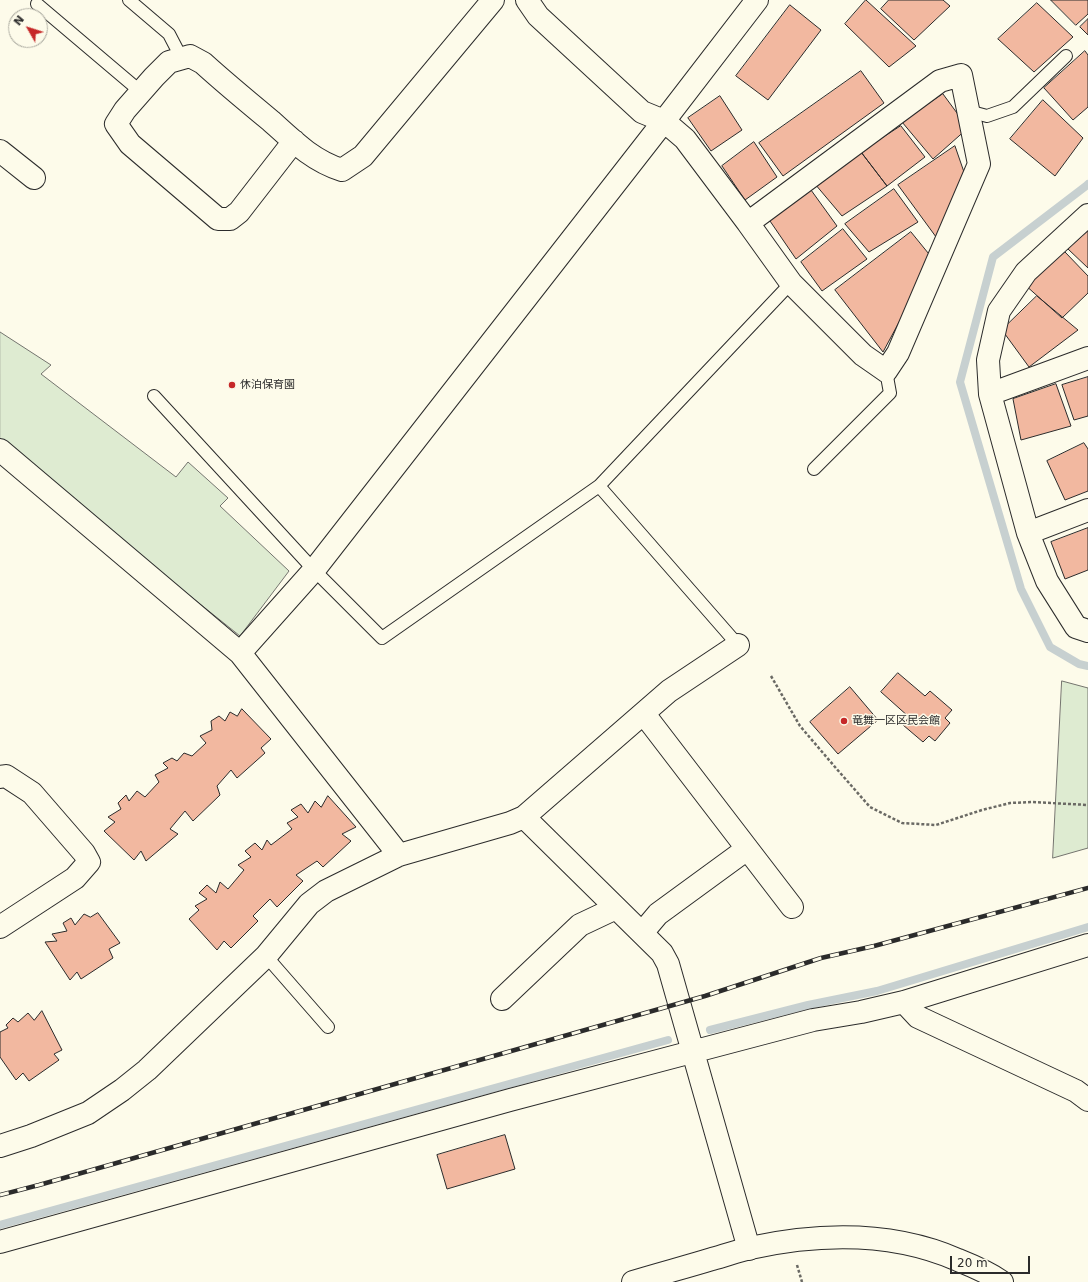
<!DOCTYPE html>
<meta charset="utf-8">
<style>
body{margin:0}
#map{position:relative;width:1088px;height:1282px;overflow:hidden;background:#fdfbea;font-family:"DejaVu Sans",sans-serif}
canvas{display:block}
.north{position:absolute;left:8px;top:8px;width:40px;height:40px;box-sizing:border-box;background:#fdfbea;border:1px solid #a9a89e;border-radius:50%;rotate:309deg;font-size:11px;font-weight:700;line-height:16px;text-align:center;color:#2b2b2b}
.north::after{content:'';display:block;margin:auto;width:14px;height:18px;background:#c62828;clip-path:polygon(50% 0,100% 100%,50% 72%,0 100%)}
.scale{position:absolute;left:950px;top:1256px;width:80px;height:18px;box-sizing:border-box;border:2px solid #2b2b2b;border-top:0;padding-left:5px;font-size:12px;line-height:14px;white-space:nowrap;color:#2b2b2b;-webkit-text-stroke:3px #fdfbea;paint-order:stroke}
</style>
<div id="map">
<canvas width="1088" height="1282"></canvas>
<div class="north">N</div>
<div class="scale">20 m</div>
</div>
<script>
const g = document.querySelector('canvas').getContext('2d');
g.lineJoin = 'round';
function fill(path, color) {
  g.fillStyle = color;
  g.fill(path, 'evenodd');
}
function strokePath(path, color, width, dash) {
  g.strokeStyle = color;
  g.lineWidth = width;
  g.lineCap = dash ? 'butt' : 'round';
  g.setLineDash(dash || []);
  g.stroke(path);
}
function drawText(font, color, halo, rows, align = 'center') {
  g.font = font + ' "DejaVu Sans","Noto Sans JP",sans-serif';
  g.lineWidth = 3;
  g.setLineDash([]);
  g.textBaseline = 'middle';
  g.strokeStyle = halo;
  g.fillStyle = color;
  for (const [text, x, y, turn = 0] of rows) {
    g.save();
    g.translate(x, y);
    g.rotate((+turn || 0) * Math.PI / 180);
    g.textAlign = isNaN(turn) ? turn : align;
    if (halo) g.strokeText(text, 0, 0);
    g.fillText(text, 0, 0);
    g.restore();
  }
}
const green = new Path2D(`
 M0 332 51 365 41 374 176 477 188 462 228 498 220 506 289 571 240 636 0 444Z
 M1062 681 1088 688V848L1053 858Z`);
fill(green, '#deebd1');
strokePath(green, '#74746e', 1);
strokePath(new Path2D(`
 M1088 184 1086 186 993 257 960 382 1021 589 1050 647 1079 664 1088 666
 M710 1030 808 1005 877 991 1088 927
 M0 1225 668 1040`), '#c7d0d0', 8);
const building = new Path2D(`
 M866 0 916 46 889 67 845 24Z
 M889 0H943L950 6 914 40 881 9Z
 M1051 0H1088V14L1076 25Z
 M1037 3 1073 37 1034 72 998 39Z
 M790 5 821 30 768 100 736 76Z
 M1088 19V35L1080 27Z
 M1085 51 1088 55V107L1073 120 1044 88Z
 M861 71 884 103 783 176 759 143Z
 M943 94 968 128 933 159 902 122Z
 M720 96 742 130 711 151 688 118Z
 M1043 100 1083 138 1055 176 1010 139Z
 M901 126 925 157 887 186 861 152Z
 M754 142 777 177 745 200 722 166Z
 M955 146 965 175 939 241 898 185Z
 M861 152 887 186 842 216 815 184Z
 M894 189 918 222 869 252 845 224Z
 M811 190 837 226 796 259 770 221Z
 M843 229 867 259 822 291 801 262Z
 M1088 231V268L1068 249Z
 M911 232 933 259 883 352 835 290Z
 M1065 252 1088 276V293L1062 318 1024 284Z
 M1037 296 1078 330 1029 367 1002 330Z
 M1088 377V416L1074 420 1062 385Z
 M1056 384 1071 426 1021 440 1013 399Z
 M1084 443 1088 449V491L1065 500 1047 461Z
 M1088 528V570L1065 579 1051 542Z
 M898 673 925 696 930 691 952 710 945 718 950 723 935 741 929 736 923 742 903 725 909 717 881 692Z
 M850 687 878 720 838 754 810 722Z
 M242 709 271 739 261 748 265 753 237 778 231 770 217 786 220 795 193 821 185 811 170 829 178 834 146 861 141 851 134 860 104 831 115 822 108 817 121 809 118 803 126 795 129 801 137 791 145 797 159 782 155 775 168 768 163 763 172 758 177 761 184 753 192 756 206 743 200 736 212 730 211 721 219 716 225 721 230 712 237 716Z
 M328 796 356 827 342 834 351 841 323 867 317 861 296 875 303 881 277 907 270 899 253 916 258 921 231 948 224 941 217 950 189 919 199 910 195 906 207 899 199 893 207 885 216 893 220 882 228 889 244 870 238 865 251 857 245 851 255 843 262 850 267 840 271 845 292 829 287 823 298 817 291 810 301 804 308 813 315 801 321 807Z
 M98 913 120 943 109 949 113 958 81 979 77 972 70 980 45 942 57 941 52 934 67 931 63 923 71 918 75 925 84 914 90 917Z
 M42 1011 62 1050 54 1054 59 1060 29 1081 23 1073 16 1080 0 1057V1032L8 1028 6 1025 13 1018 18 1022 28 1013 34 1020Z
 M505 1135 515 1169 447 1189 437 1155Z`);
fill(building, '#f2b8a0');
strokePath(building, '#2b2b2b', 1);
const service = new Path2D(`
 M129 0 169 34 182 59
 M37 4 141 92
 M968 111 987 116 1013 107 1066 56
 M154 396 314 570 382 638 599 486 791 283
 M814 469 890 393 886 371
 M599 486 738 645
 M266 956 328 1027`);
const minor = new Path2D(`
 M527 0 538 16 642 112 664 121 685 139 748 223 940 81 961 75 979 164 898 353 886 371 863 355 791 283 748 223
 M294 141 239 212 230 219H218L130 144 116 124 125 110 154 77 169 62 190 56 203 63C225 83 248 102 271 121 293 141 313 161 342 170L363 156 493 0
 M0 151 34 178
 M1088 358 990 394 1028 533 1047 581 1076 627 1088 631
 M990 394 988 360 999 311 1026 272 1088 215
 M0 450 240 653 399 855
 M1028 533 1088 510
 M240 653 314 570 664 121 757 0
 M644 714 792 907
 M0 777 6 776 32 793 84 853 89 862 75 878 0 927
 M524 817 662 953 668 964 749 1249
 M642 933 658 914 747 849
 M502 999 580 925 616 908
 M904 1002 918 1017 1076 1091 1088 1100
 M0 1146 31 1136 88 1113 122 1090 147 1070 266 956 309 904 326 891 399 855 510 823 524 817 669 691 738 645
 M0 1242 510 1100 813 1020 861 1012 904 1002 1088 945`);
const tertiary = new Path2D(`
 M633 1282C659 1274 686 1267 712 1259 724 1256 737 1251 750 1248 819 1233 892 1231 958 1260 973 1266 989 1273 1002 1282`);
strokePath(service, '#2b2b2b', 14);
strokePath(minor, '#2b2b2b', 24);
strokePath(tertiary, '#2b2b2b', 24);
strokePath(new Path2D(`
 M771 676 800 726 835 767 870 807 902 823 936 825 982 810 1010 803 1032 802 1088 805
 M797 1265 802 1282`), '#6a6964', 2.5, [3, 2]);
strokePath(service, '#fdfbea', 12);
strokePath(minor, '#fdfbea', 22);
strokePath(tertiary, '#fdfbea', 22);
const rail = new Path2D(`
 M0 1195 39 1185 705 996 821 958 874 946 1088 888`);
strokePath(rail, '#2b2b2b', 4.5);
strokePath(rail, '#fdfbea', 3, [9]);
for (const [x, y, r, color] of [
 [232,385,4,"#c62828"],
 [844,721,4,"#c62828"]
]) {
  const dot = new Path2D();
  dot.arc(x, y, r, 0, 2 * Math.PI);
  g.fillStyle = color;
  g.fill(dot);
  strokePath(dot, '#fdfbea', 1.5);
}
drawText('11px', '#2b2b2b', '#fdfbea', [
 ["休泊保育園",240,385],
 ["竜舞一区区民会館",852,721]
], 'left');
</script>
